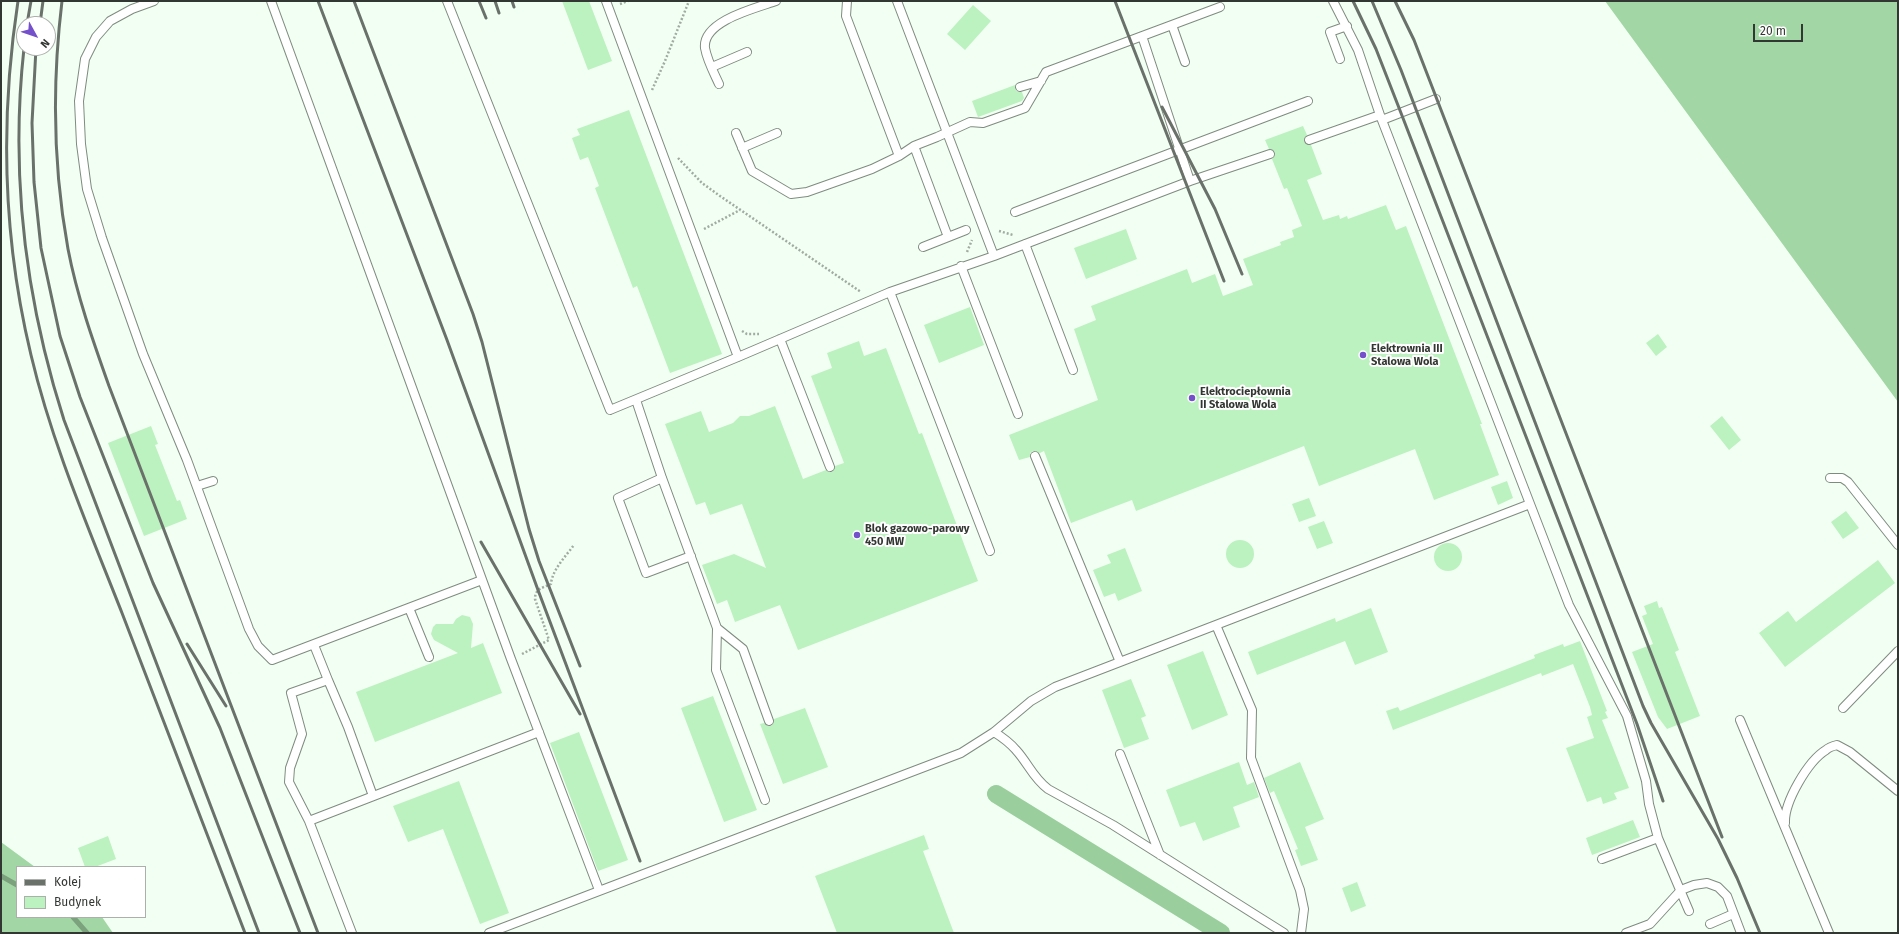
<!DOCTYPE html>
<meta charset="utf-8">
<style>
body{margin:0}
#map{position:relative;width:1899px;height:934px;overflow:hidden;background:#f2fff3;font-family:"Fira Sans",sans-serif}
canvas{display:block}
.frame{position:absolute;inset:0;border:2px solid #333733;pointer-events:none}
.legend{position:absolute;left:16px;top:866px;width:130px;height:52px;box-sizing:border-box;background:#fff;border:1px solid #adafad;margin:0;padding:5px 7px;list-style:none;font-size:12px;color:#333733}
.legend li{display:flex;align-items:center;gap:8px;height:20px}
.legend b{width:20px;border:1px solid #adafad}
.north{position:absolute;left:16px;top:16px;width:40px;height:40px;box-sizing:border-box;background:#fff;border:1px solid #adafad;border-radius:50%;rotate:130deg;font-size:11px;font-weight:700;line-height:16px;text-align:center;color:#333733}
.north::after{content:'';display:block;margin:auto;width:14px;height:18px;background:#7451ca;clip-path:polygon(50% 0,100% 100%,50% 72%,0 100%)}
.scale{position:absolute;left:1753px;top:24px;width:50px;height:18px;box-sizing:border-box;border:2px solid #333733;border-top:0;padding-left:5px;font-size:12px;line-height:14px;white-space:nowrap;color:#333733;-webkit-text-stroke:3px #fff;paint-order:stroke}
</style>
<div id="map">
<canvas width="1899" height="934"></canvas>
<div class="frame"></div>
<ul class="legend">
<li><b style="height:5px;background:#6a716a"></b>Kolej</li>
<li><b style="height:11px;background:#bcf2bf"></b>Budynek</li>
</ul>
<div class="north">N</div>
<div class="scale">20 m</div>
</div>
<script>
const g = document.querySelector('canvas').getContext('2d');
g.lineJoin = 'round';
function fill(path, color) {
  g.fillStyle = color;
  g.fill(path, 'evenodd');
}
function strokePath(path, color, width, dash) {
  g.strokeStyle = color;
  g.lineWidth = width;
  g.lineCap = dash ? 'butt' : 'round';
  g.setLineDash(dash || []);
  g.stroke(path);
}
function drawText(font, color, halo, rows, align = 'center') {
  g.font = font + ' "Fira Sans",sans-serif';
  g.lineWidth = 4;
  g.setLineDash([]);
  g.textBaseline = 'middle';
  g.strokeStyle = halo;
  g.fillStyle = color;
  for (const [text, x, y, turn = 0] of rows) {
    g.save();
    g.translate(x, y);
    g.rotate((+turn || 0) * Math.PI / 180);
    g.textAlign = isNaN(turn) ? turn : align;
    if (halo) g.strokeText(text, 0, 0);
    g.fillText(text, 0, 0);
    g.restore();
  }
}
fill(new Path2D(`
 M1605 1H1898V402Z
 M1 842 35 867H17V917H102L113 933H1Z`), '#a2d7a5');
strokePath(new Path2D(`
 M1 876 17 885
 M73 917 87 933`), '#7ba17d', 5);
strokePath(new Path2D(`
 M996 794 1221 933`), '#9acf9d', 18);
fill(new Path2D(`
 M562 1H589L612 61 588 70Z
 M973 5 991 21 965 50 947 34Z
 M1015 85 1016 91 1022 92 1024 98 1022 101 978 117 972 101Z
 M629 110 722 354 670 373 637 286 633 288 595 188 599 186 588 157 580 160 572 138 580 135 577 129Z
 M1303 126 1307 135 1304 139V142L1311 145 1322 174 1307 180 1323 220 1339 215 1340 219 1347 216 1348 219 1386 205 1396 230 1406 226 1482 424H1480L1499 475 1434 500 1415 449 1319 486 1304 446 1136 511 1132 500 1071 523 1044 451 1040 453 1033 451 1030 453V457L1019 460 1009 435 1098 400 1074 329 1096 320 1091 306 1187 269 1192 283 1215 274 1223 296 1253 285 1243 259 1281 245 1280 242 1294 237 1292 230 1302 226 1287 188 1284 189 1272 159 1275 155V152L1269 149 1265 140Z
 M1126 229 1137 259 1086 279 1074 248Z
 M970 307 984 345 939 363 924 325Z
 M1658 334 1667 347 1656 356 1646 343Z
 M859 341 864 356 886 348 919 434 922 433 978 581 798 650 780 605 735 622 727 600 717 604 702 565 734 554 766 568 742 504 710 515 705 502 696 505 665 424 701 411 709 432 733 423 740 416H749L775 406 803 479 826 470 832 472 835 466 844 463 811 376 832 368 827 353Z
 M1722 416 1741 440 1729 450 1710 426Z
 M151 426 158 444 155 445 177 501 180 500 187 519 144 536 108 443Z
 M1507 481 1513 498 1498 505 1491 487Z
 M1309 498 1316 516 1299 522 1292 504Z
 M1846 511 1859 528 1843 539 1831 522Z
 M1324 521 1333 543 1317 549 1308 527Z
 M1226 554a14 14 0 1 1 28 0a14 14 0 1 1-28 0Z
 M1434 557a14 14 0 1 1 28 0a14 14 0 1 1-28 0Z
 M1125 548 1142 591 1118 601 1115 593 1104 597 1093 570 1111 563 1107 555Z
 M1878 560 1895 583 1785 667 1759 633 1788 611 1796 622Z
 M1657 601 1659 608 1662 607 1679 650 1675 652 1700 716 1667 729 1658 717 1632 652 1653 644 1642 616 1647 614 1644 606Z
 M1371 608 1388 652 1355 665 1345 641 1257 675 1248 652 1335 618 1336 622Z
 M462 615 470 617 473 624 471 648 483 643 502 693 375 742 356 692 458 653 434 640 431 634 433 627 436 624H453L456 619Z
 M1580 641 1607 711 1605 712 1608 718 1602 720 1629 788 1614 793 1617 799 1603 804 1601 797 1587 802 1566 748 1594 738 1587 717 1592 715 1590 707 1573 664 1542 676 1541 673 1393 730 1386 711 1398 707 1400 711 1535 658 1534 655 1563 644 1564 647Z
 M1203 651 1228 715 1192 730 1167 665Z
 M1131 679 1146 716 1141 718 1149 739 1124 748 1102 690Z
 M713 696 757 810 724 822 681 708Z
 M805 708 828 767 783 784 760 724 764 723 768 726H771L774 722V719Z
 M579 732 628 860 598 871 550 743Z
 M1239 762 1247 785 1254 782 1259 797 1233 807 1240 827 1203 841 1195 822 1180 827 1166 790Z
 M1300 762 1324 819 1305 827 1318 860 1301 866 1295 850 1298 849 1274 791 1270 793 1264 778Z
 M459 781 509 913 480 924 443 829 408 842 393 806Z
 M1633 820 1640 837 1592 855 1586 838Z
 M924 835 929 849 923 851 954 933H837L815 876Z
 M108 836 116 859 95 867H85L78 848Z
 M1357 882 1366 906 1351 912 1342 888Z`), '#bcf2bf');
const service = new Path2D(`
 M154 1 132 9 110 21 96 37 85 59 79 101 81 144 87 189 102 238 143 354 187 460 249 629 258 646 272 660 482 580
 M271 1 511 659 599 890
 M447 1 610 410 738 357
 M606 1 738 357 890 292 994 256 897 1
 M847 1 846 16 899 156
 M1333 1 1358 50 1380 115
 M1172 25 1185 62
 M1142 36 1190 181
 M1340 59 1330 32 1347 26
 M712 67 747 52
 M719 84C714 73 707 60 705 48 702 21 756 8 776 1
 M1020 87 1041 81
 M1382 120 1436 99
 M736 133 752 171 791 194 807 192 872 169 899 156 914 146 937 137 970 122 983 123 1025 108 1046 72 1220 7
 M1309 140 1380 115 1569 605 1627 716 1646 781 1649 804 1658 838 1689 911
 M914 146 948 237
 M742 148 777 133
 M1015 212 1308 101
 M1025 244 1073 370
 M923 247 966 230
 M994 256 1190 181 1270 154
 M961 266 1018 414
 M890 292 990 551
 M780 339 830 467
 M636 400 662 478 717 628 743 649 769 721
 M1035 456 1120 662
 M662 478 618 498 646 573 691 556
 M1830 478H1842L1848 482 1898 545
 M197 486 213 481
 M409 608 429 657
 M1216 625 1252 710 1251 758 1300 890 1304 909 1301 933
 M717 628 716 670 765 800
 M314 645 328 680 291 693 302 734 290 768 289 782 309 821 352 933
 M328 680 348 727 373 796
 M1843 708 1898 651
 M1740 720 1829 933
 M994 732C1002 737 1010 743 1016 750 1028 763 1033 778 1048 789L1113 825 1284 933
 M1120 754 1160 855
 M309 821 539 732
 M1785 823C1784 802 1808 761 1826 750 1829 747 1833 746 1837 745L1850 752 1898 791
 M1602 859 1658 838
 M1710 924 1733 914
 M489 933 961 753 994 732 1031 701 1055 687 1530 504
 M1626 933 1650 924 1681 890 1694 885 1707 883 1718 887 1727 896 1741 933`);
strokePath(service, '#808b80', 10);
strokePath(new Path2D(`
 M620 4 628 1
 M652 90 665 61 689 1
 M678 158 702 183 720 196 861 292
 M704 229 740 210
 M999 231 1013 235
 M967 252 972 240
 M742 331 747 334H759
 M522 654 549 640 535 599C535 588 543 588 551 584 552 570 566 556 574 545`), '#a1aba2', 2.5, [2, 2]);
strokePath(service, '#fff', 8);
strokePath(new Path2D(`
 M18 1C0 119 3 239 31 355 52 444 89 529 122 613 163 720 204 826 245 933
 M62 1C52 84 53 167 68 249 77 296 93 341 109 386L318 933
 M318 1 447 340 538 590 640 861
 M354 1 473 314 482 342 529 529 539 561 580 666
 M479 1 486 18
 M495 1 499 13
 M512 1 514 7
 M1115 1 1224 281
 M1353 1 1376 49 1401 113 1637 724 1663 801
 M1372 1 1401 70 1643 706 1651 723 1718 839 1737 878 1760 933
 M1395 1 1414 40 1722 837
 M27 24 31 1
 M40 24 43 1
 M24 48C10 175 25 298 64 420L259 933
 M36 48 32 123 34 182 41 248 60 336 80 397 153 583 220 728 300 933
 M1162 107 1215 209 1242 274
 M481 542 580 714
 M187 644 226 706`), '#6a716a', 3);
for (const [x, y, r, color] of [
 [1363,355,4,"#7451ca"],
 [1192,398,4,"#7451ca"],
 [857,535,4,"#7451ca"]
]) {
  const dot = new Path2D();
  dot.arc(x, y, r, 0, 2 * Math.PI);
  g.fillStyle = color;
  g.fill(dot);
  strokePath(dot, '#fff', 1.5);
}
drawText('bold 11px', '#333733', '#fff', [
 ["Elektrownia III",1371,349],
 ["Stalowa Wola",1371,362],
 ["Elektrociepłownia",1200,392],
 ["II Stalowa Wola",1200,405],
 ["Blok gazowo-parowy",865,529],
 ["450 MW",865,542]
], 'left');
</script>
